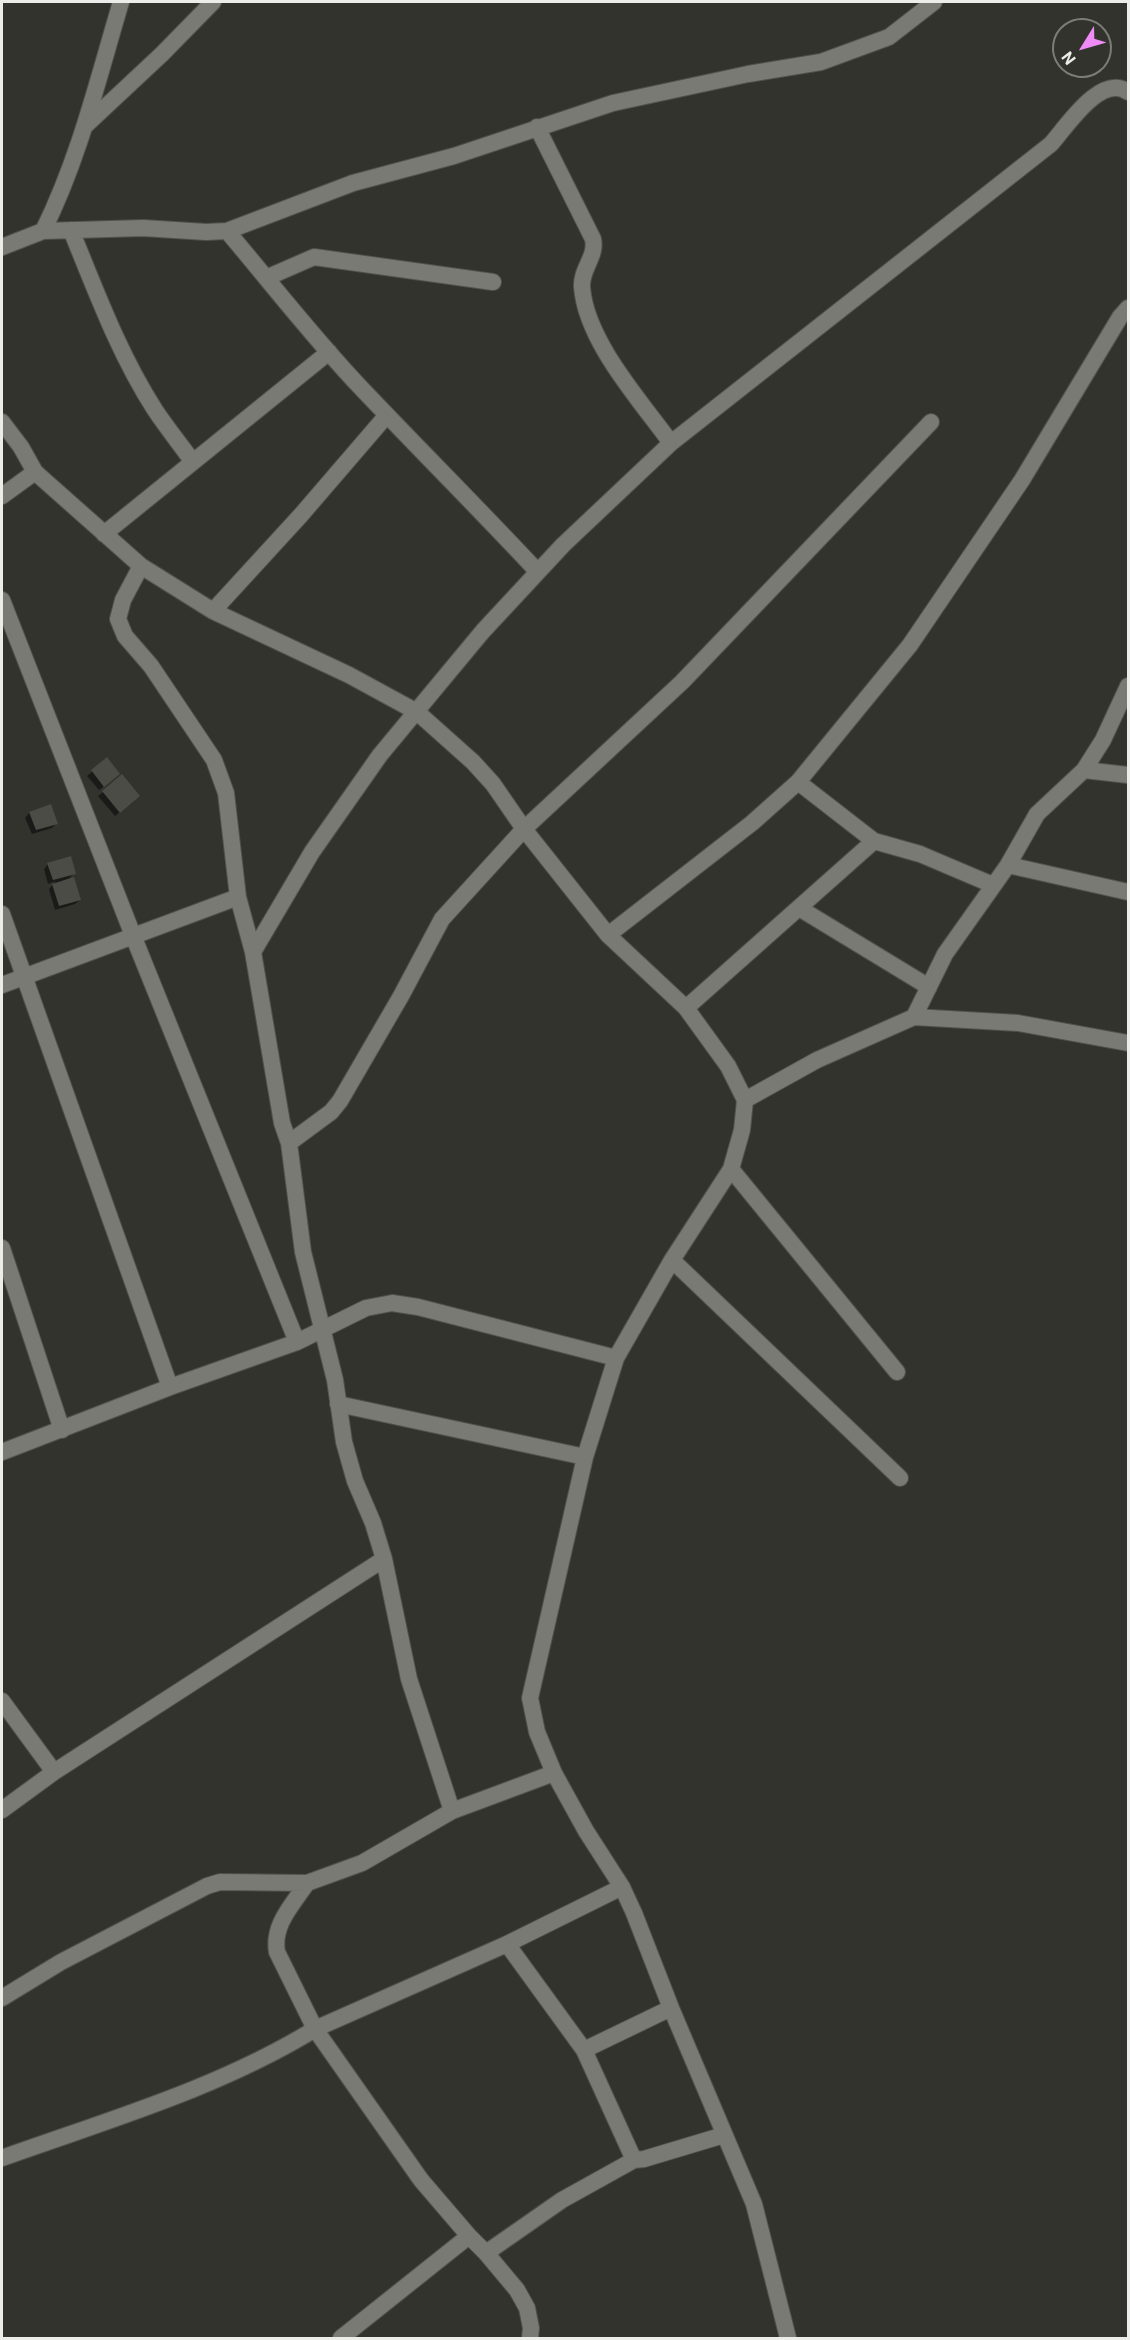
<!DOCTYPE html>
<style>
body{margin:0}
#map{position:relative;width:1130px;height:2340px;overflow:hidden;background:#32332d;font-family:Roboto,sans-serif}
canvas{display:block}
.frame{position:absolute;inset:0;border:3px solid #ecede9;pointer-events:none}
.north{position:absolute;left:1052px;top:18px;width:60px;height:60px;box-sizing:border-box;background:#32332d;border:2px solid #7c7d78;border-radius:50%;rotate:233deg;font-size:16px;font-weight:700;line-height:24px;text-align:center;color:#ecede9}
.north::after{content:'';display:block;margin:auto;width:21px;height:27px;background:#ee8bf7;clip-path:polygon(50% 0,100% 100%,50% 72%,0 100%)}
</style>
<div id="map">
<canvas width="1130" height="2340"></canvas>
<div class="frame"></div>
<div class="north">N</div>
</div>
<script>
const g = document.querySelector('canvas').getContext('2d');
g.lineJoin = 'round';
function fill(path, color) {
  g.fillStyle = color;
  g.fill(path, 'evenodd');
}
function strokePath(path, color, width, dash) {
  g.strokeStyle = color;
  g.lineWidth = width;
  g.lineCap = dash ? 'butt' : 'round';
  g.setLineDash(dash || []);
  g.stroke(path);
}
fill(new Path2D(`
 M107 759 114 778 99 790 87 776Z
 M103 792 134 801 115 816 98 796Z
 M50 806 56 824 52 828 32 834 25 818 29 813Z
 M48 864 74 873 67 881 80 900 75 904 55 910 49 889 56 881 48 884 44 869Z`), '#0007');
fill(new Path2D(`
 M107 757 120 774 104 787 91 770Z
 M122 774 140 796 120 813 102 791Z
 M51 804 58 824 36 830 29 812Z
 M71 856 76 874 53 880 47 863Z
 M74 877 81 900 59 906 52 884Z`), '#4b4c45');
const minor = new Path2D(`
 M85 126 162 54 213 2
 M537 127 593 239C597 257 581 268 582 287 586 341 640 400 671 443
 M71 230C96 291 119 354 155 410 167 428 180 444 193 462
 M43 231 143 228 206 232 227 231 353 183 454 156 613 103 748 74 821 62 889 37 934 2
 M227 231C272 284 315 340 363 390 421 451 480 510 537 571
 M2 247 43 231C79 159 98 79 121 2
 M266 278 314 257 493 282
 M2 422 21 447 35 472 141 566 213 611 349 675 417 712 473 762 493 784 524 829 608 935 686 1008 728 1066 745 1100 742 1130 731 1169 672 1260 616 1358 585 1457 530 1698 537 1732 554 1773 586 1831 622 1887 634 1913 671 2008 754 2204 788 2338
 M2 496 35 472
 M104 534 329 352
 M141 566 123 600 118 619 125 636 151 666 214 760 226 793 238 897 253 952 282 1123 289 1143 303 1252 335 1380 344 1442 355 1481 373 1523 384 1559 409 1679 452 1811
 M2 600 134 938 297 1342
 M213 611 301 515 387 415
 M1084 770 1128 775
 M798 782 874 841 920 854 993 885
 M1008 865 1128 892
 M799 908 929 987
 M2 914 170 1387
 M608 935 752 823 798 782 910 645 1022 480 1120 317 1128 308
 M253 952 312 852 380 755 483 631 563 545 671 443 1051 144C1067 126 1101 73 1128 92
 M2 985 238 897
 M686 1008 874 841
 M914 1017 945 954 1008 865 1037 814 1084 770 1103 740 1128 686
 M745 1100 817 1060 914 1017 1018 1023 1128 1043
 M289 1143 331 1112 340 1101 401 996 442 919 524 829 682 682 931 422
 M731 1169 897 1372
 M2 1248 62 1430
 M672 1260 900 1478
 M338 1404 585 1457
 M2 1452 170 1387 297 1342 366 1308 392 1303 418 1307 616 1358
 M2 1701 54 1772
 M2 1810 54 1772 384 1559
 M307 1883C293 1904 272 1925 277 1952L315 2029 507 1944 622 1887
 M507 1944 584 2050 634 2160
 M2 1998 61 1962 207 1886 220 1882 307 1883 362 1863 452 1811 554 1773
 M584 2050 671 2008
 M2 2158C108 2120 219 2088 315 2029L421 2180 469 2236 486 2253 517 2290 527 2308 531 2328 530 2338
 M486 2253 562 2200 634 2160 644 2159 724 2135
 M341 2338 469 2236`);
strokePath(minor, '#51524c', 18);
strokePath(minor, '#797a73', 16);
</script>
